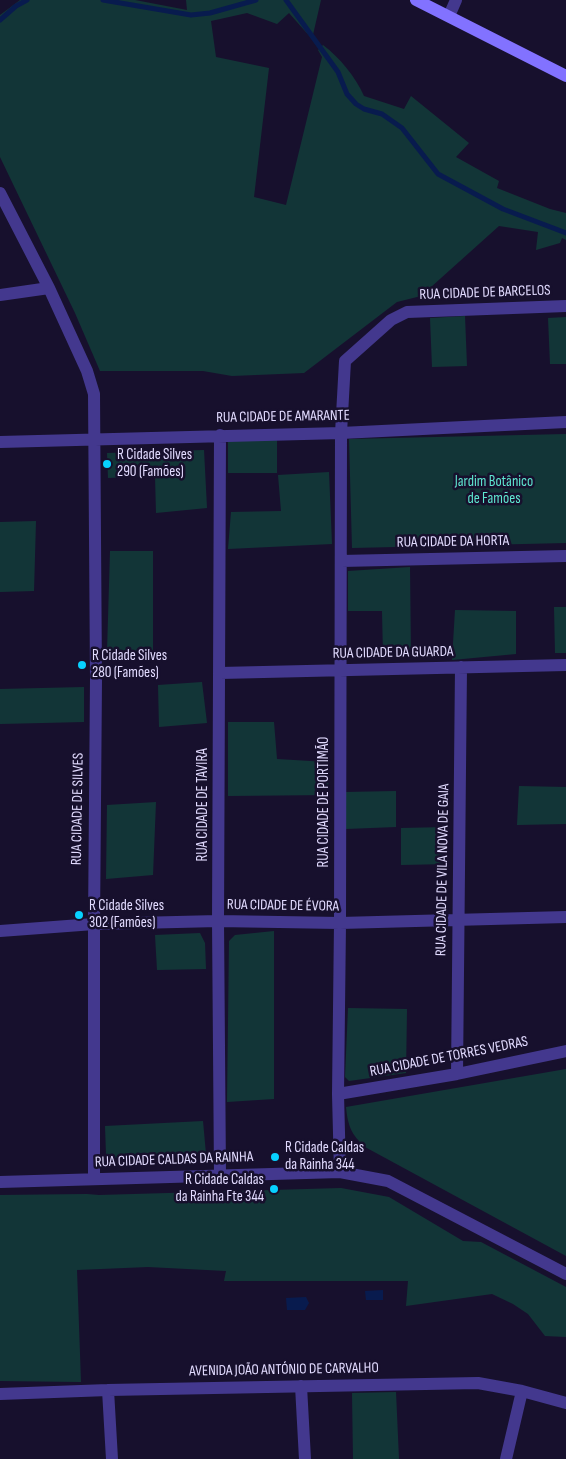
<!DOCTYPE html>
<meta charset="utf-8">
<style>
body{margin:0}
canvas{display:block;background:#17102d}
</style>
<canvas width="566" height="1459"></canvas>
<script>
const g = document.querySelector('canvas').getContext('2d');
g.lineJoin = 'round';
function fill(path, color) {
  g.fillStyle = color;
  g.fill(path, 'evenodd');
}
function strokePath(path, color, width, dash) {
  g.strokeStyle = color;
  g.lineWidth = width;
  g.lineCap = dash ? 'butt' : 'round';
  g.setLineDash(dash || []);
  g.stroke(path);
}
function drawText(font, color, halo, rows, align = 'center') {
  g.font = font + ' "Sofia Sans Condensed",sans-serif';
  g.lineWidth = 5;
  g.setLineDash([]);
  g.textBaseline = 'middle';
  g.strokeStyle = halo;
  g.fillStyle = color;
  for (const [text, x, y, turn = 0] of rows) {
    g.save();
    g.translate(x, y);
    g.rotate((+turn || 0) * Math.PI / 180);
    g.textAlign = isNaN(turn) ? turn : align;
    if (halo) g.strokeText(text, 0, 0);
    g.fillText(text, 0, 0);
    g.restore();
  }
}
fill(new Path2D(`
 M20 0H135L187 10 186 0H321L312 39 289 13 277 24 247 13 211 21 216 57 269 68 254 197 286 205 322 57 318 50 323 45C340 58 355 76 364 96L404 109 411 96 469 143 456 157 499 181 497 188 550 209 566 213V240L562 238 560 243 536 250 538 232 499 226 421 296 397 302 304 373 232 376 203 371H100L75 313 0 157V15Z
 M465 316 467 366 432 367 430 318Z
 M566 317V364H550L548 318Z
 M566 434V543L352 548 349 439Z
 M228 439H277V473H228Z
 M204 450 207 508 156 513 155 476 108 478 107 453Z
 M329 472 332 544 228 549 231 512 281 511 278 475Z
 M36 521 34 591 0 592V522Z
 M110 551H153V652H107Z
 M410 567 411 656 383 655 382 611H348V571Z
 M554 607H566V653H555Z
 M455 610 516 611V654L452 660Z
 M202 682 207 723 159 727 158 685Z
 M84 687V722L0 724V689Z
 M228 722H274L277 759 327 762 329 795 228 796Z
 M519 786 566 787V824L517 825Z
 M396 791V827L346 829 345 792Z
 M156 802 153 875 106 879 107 805Z
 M447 827 448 864 401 865V828Z
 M274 931V1099L227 1102 229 941 235 935Z
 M200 933 205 943 206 969 157 970 155 935Z
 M348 1008 407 1009 406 1073 349 1081 345 1077Z
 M566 1069V1256L365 1147C351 1134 348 1126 346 1107Z
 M203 1121 206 1154 201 1158H114L108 1156 106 1154 105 1126Z
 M341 1188 389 1197 463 1241 481 1242 566 1287V1337L545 1336 528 1314 513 1304 492 1294 406 1306 408 1281H224L226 1271 148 1267 77 1270 81 1382 0 1381V1195L87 1194 99 1195Z
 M396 1392 399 1459H353L352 1393Z`), '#123537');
fill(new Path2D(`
 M383 1290V1300H366L365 1291Z
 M306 1297 309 1303 305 1310H287L286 1298Z`), '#081b4e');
strokePath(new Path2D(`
 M103 0 191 15 210 13 256 0
 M286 0 338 72 347 94 356 104 364 109 382 114 402 128 438 174 503 209 566 233
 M0 20 16 6 27 0`), '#081b4e', 5);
strokePath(new Path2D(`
 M449 16 456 0
 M0 193 49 288 87 371 94 394 96 679 94 924V1179
 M0 295 49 288
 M220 435 218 921 220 1176
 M0 442 341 433 566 422
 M341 561 566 556
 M220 673 566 665
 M0 931 94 924 218 921 340 923 566 917
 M457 1074 461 667
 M338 1094 457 1074 566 1051
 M340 1172 338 1094 340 923 341 433 345 361 391 320 407 312 566 306
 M0 1182 340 1172 388 1181 566 1274
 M301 1386 305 1459
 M108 1390 112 1459
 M0 1394 108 1390 478 1383 522 1391 566 1403
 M506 1459 522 1391`), '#43388e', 12);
strokePath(new Path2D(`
 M416 0 566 76`), '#8272ff', 12);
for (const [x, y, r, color] of [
 [107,464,5,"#07d1ff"],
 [82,665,5,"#07d1ff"],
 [79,915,5,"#07d1ff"],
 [275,1157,5,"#07d1ff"],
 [274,1189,5,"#07d1ff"]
]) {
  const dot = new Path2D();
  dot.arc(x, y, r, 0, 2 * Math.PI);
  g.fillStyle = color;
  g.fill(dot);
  strokePath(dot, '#17102d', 2);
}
drawText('15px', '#e2dbff', '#17102d', [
 ["RUA CIDADE DE BARCELOS",485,293,-2],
 ["RUA CIDADE DE AMARANTE",283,417,-1],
 ["RUA CIDADE DA HORTA",453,542,-1],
 ["RUA CIDADE DA GUARDA",393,653,-1],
 ["RUA CIDADE DE PORTIMÃO",324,802,-90],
 ["RUA CIDADE DE TAVIRA",203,805,-90],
 ["RUA CIDADE DE SILVES",78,809,-89],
 ["RUA CIDADE DE VILA NOVA DE GAIA",443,870,-89],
 ["RUA CIDADE DE ÉVORA",283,906,1],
 ["RUA CIDADE DE TORRES VEDRAS",449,1057,-11],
 ["RUA CIDADE CALDAS DA RAINHA",174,1160,-2],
 ["AVENIDA JOÃO ANTÓNIO DE CARVALHO",284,1370,-1]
]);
drawText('15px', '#e2dbff', '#17102d', [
 ["R Cidade Silves",117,455],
 ["290 (Famões)",117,472],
 ["R Cidade Silves",92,656],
 ["280 (Famões)",92,673],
 ["R Cidade Silves",89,906],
 ["302 (Famões)",89,923],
 ["R Cidade Caldas",285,1148],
 ["da Rainha 344",285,1165],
 ["R Cidade Caldas",264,1180,"right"],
 ["da Rainha Fte 344",264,1197,"right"]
], 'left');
drawText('15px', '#5fe7d1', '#17102d', [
 ["Jardim Botânico",494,482],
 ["de Famões",494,499]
]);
</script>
